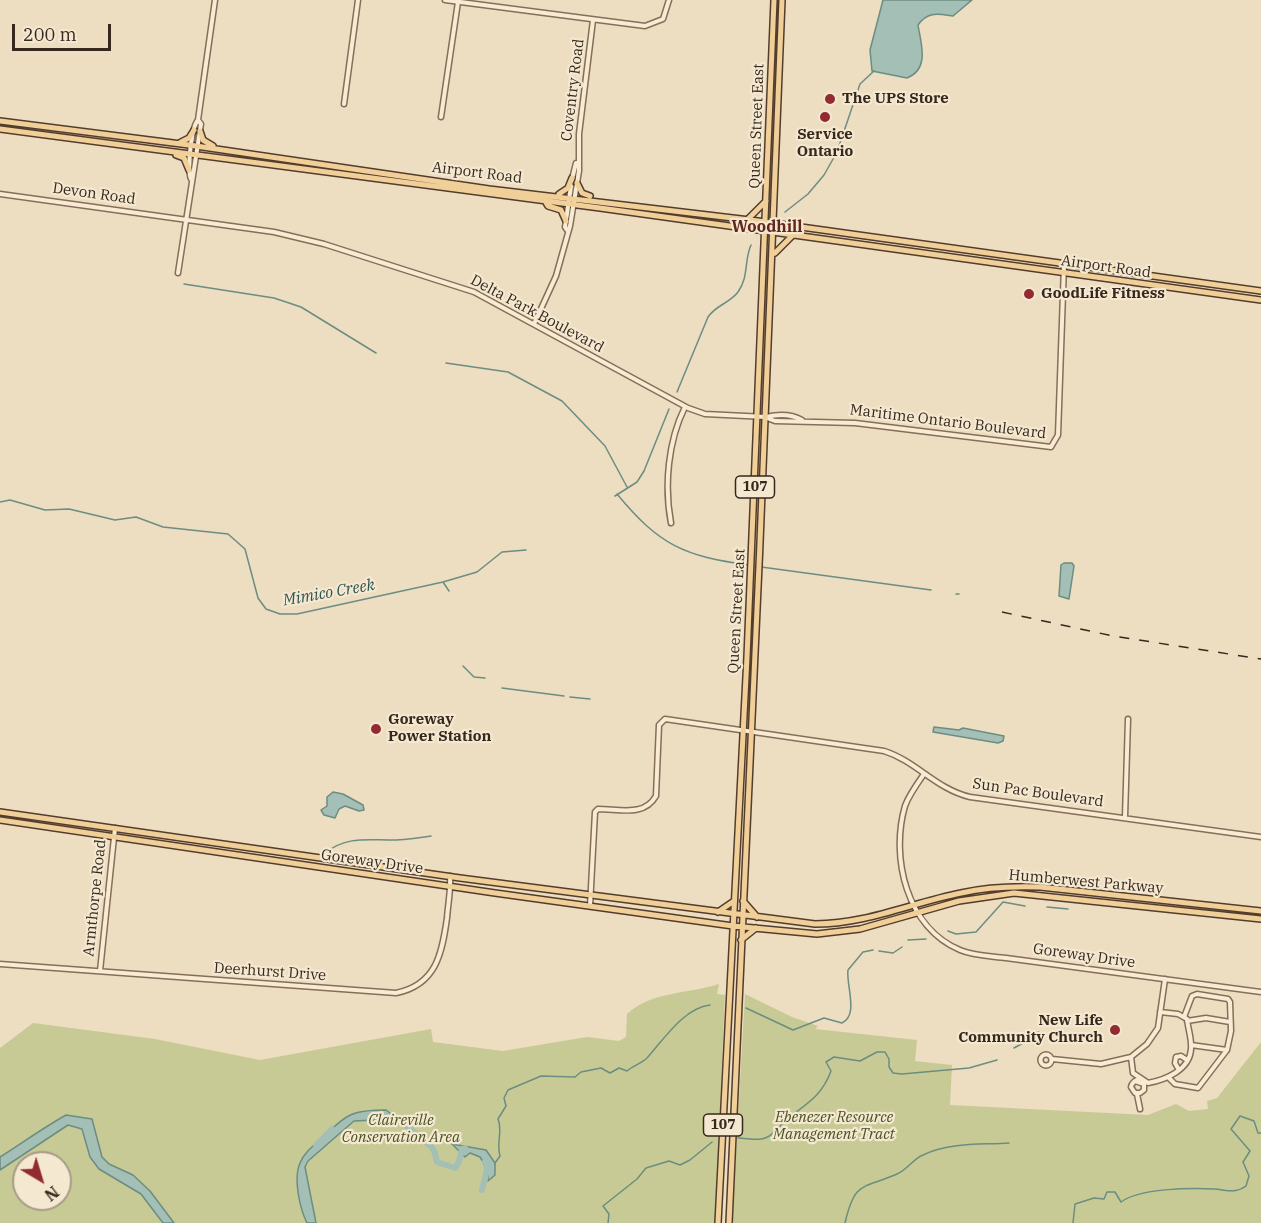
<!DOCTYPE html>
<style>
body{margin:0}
#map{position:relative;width:1261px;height:1223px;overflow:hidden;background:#edddc1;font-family:"IBM Plex Serif",serif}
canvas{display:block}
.north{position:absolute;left:12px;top:1151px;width:60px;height:60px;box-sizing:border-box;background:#f4e8d0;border:2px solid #a89b88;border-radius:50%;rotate:142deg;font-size:16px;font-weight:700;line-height:24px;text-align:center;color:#36281d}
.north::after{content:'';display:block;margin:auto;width:21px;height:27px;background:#932a32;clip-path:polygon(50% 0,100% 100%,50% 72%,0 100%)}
.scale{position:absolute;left:12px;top:24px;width:99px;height:27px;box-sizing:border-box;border:3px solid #36281d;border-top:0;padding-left:8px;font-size:18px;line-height:21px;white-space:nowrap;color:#36281d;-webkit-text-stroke:4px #f4e8d0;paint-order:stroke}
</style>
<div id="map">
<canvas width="1261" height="1223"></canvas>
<div class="north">N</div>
<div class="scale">200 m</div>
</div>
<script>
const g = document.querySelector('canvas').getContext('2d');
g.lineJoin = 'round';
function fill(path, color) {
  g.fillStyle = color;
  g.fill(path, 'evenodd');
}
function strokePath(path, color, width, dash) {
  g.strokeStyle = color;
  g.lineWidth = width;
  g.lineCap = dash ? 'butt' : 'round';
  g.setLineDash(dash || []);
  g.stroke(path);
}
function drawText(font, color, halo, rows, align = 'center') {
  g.font = font + ' "IBM Plex Serif",serif';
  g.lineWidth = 4.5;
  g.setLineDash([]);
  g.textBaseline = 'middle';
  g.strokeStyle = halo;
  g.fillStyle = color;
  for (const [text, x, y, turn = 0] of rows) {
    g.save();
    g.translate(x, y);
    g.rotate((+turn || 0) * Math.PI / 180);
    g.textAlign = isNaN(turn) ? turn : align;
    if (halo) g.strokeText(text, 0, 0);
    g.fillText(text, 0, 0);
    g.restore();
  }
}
fill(new Path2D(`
 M719 984 717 994 725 995 715 1223H0V1048L33 1023 155 1039 260 1060 431 1029 433 1042 503 1051 587 1037 619 1041 626 1037 627 1014C652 991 688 994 719 984ZM24 1163H60V1199H24Z
 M745 994 792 1017 818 1026 815 1029 917 1040 915 1061 952 1065 950 1105 1148 1115 1176 1104 1189 1111 1208 1109 1207 1101 1217 1098 1261 1042V1223H732Z`), '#c7ca95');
const water = new Path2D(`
 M883 0H972L953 16C938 14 928 11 918 25 921 44 930 69 907 78L872 71 870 50Z
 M1064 563H1072L1074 566 1069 599 1059 596 1061 565Z
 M934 727 959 730 963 728 1004 736 1003 741 998 743 933 732Z
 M333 792 343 794 363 805 364 810 359 811 345 806 339 809 335 818 324 815 321 810 327 806V797Z
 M386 1110 398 1119 354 1121 308 1161 305 1167 316 1223H307C300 1209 293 1179 300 1163 304 1153 313 1146 321 1139 347 1115 349 1110 386 1110Z
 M66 1115 92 1119 102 1157 109 1164 133 1175 150 1191 174 1223H163L141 1194 99 1169 90 1157 82 1129 68 1125 0 1170V1157C22 1143 43 1128 66 1115Z
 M452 1144 486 1150 495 1163V1175L488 1181V1170L480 1157 470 1153 465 1157Z`);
fill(water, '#a4bfb5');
strokePath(water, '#6b8d82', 1.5);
strokePath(new Path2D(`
 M785 212 808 194 824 175 837 152 860 84 874 71
 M184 284 274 298 301 307 376 353
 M446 363 508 372 562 401 605 446 627 487
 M677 392 708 317C716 305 730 303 738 292 749 277 744 260 751 245
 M617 494C660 546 684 556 749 565
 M615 496 637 482 644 471 669 409
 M0 502 10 500 45 510 69 509 115 520 136 517 163 527 228 534 245 549 258 598 266 609 280 614H297L443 582 477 572 502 552 526 550
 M754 566 931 590
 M443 582 449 591
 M956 594H959
 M463 666 474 677 485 678
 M502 688 564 696
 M570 697 590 699
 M325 853C347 836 366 840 393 840 405 840 418 838 431 836
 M1047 907 1068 909
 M948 931 956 934 976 932 1003 902 1025 906
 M908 940 926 939
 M879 951 893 953 902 947
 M746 1008 793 1030 824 1018 842 1023C859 1015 846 986 848 970L863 952 873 950
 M1014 1048 1025 1042 1030 1034 1039 1032
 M738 1138C745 1138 755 1140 761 1139 772 1138 780 1125 787 1119 806 1104 822 1096 831 1071L826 1062 834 1057 860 1061 877 1052H885L889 1059V1067L893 1073 902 1074 969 1068 997 1060
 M495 1163 500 1156C496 1143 503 1131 498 1119L506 1106 504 1098 508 1090 541 1076 575 1077 581 1072 601 1068 610 1073 619 1068 627 1071C633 1066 642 1063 647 1058 664 1039 684 1008 710 1005
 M608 1223 609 1214 603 1206 637 1179 646 1168 669 1161 680 1165 690 1160 712 1142
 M845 1223C855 1180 863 1189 897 1174 907 1170 913 1159 923 1155 949 1142 982 1145 1009 1143
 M1073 1223 1075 1204 1094 1198 1104 1199 1107 1192H1115L1121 1202C1140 1188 1190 1188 1214 1189 1227 1190 1235 1194 1246 1186L1249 1176 1243 1162 1250 1151 1231 1129 1240 1116 1254 1121 1258 1133H1261`), '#6b8d82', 1.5);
strokePath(new Path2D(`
 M392 1117C398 1119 429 1143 433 1149 435 1152 436 1158 437 1162L455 1168 459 1162 462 1149 465 1148
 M316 1145 332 1129
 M482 1190 487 1170 485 1162`), '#a4bfb5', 6);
const minor = new Path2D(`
 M445 0 645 26 663 19 669 0
 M344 104 358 0
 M441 117 458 2
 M191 179C187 169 191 128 198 120L215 0
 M572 179 576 163
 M0 194 274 232 324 244 474 292 688 408 705 414 766 417C779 414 791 414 802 420
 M567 230 565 227 571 186
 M178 273 201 124 198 120
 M534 324 556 276 570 226 579 171V134L593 20
 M767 418 775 421 855 423 1051 447 1058 435 1064 265
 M671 523C664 486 668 441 685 407
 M924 774C917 784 909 795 905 806 890 858 907 928 960 950 974 956 992 956 1006 958L1261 992
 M1125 817 1128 719
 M590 906 595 812 598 809C620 809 644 817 656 796L659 725 665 719 884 751C916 761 936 789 970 797L1261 837
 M0 964 396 993C436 985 442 954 447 918 448 904 451 890 450 876
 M100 971 115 828
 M1184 1017 1192 996 1197 994 1228 999 1230 1002 1231 1031 1227 1050 1191 1045
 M1187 1021 1206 1018 1230 1022
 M1040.5 1060a5.5 5.5 0 1 1 11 0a5.5 5.5 0 1 1-11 0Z
 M1131 1057 1133 1073 1148 1083C1165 1080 1190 1070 1191 1049 1192 1039 1188 1029 1187 1019L1178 1014 1160 1012
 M1052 1059 1101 1064 1131 1057 1147 1044 1158 1028 1165 979
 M1179 1070 1175 1063 1176 1057 1181 1056 1187 1060
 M1168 1077 1175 1084 1198 1088 1227 1050
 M1135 1081 1144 1084V1090L1140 1093H1135L1131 1087C1132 1082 1135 1081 1139 1079
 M1137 1094 1140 1109`);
const major = new Path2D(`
 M0 121 189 145 489 189 758 221 1261 291
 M0 129 600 208 1261 300
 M200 131 203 140 213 146
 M181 142 189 138 194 130
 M176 155 184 158 189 170
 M577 183 582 193 590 196
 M559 194 568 188 572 178
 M545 201 548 206 561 210 566 221
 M747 220 766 201
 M775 253 792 236
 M0 812 460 878 815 924C866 924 911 903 961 893 987 887 1013 886 1040 887L1261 911
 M0 820 495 893 733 926 817 934 860 929 959 901 1014 893 1261 919
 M743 901 757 917
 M718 912 734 901
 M741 940 756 928
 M718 1223 747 657 774 0
 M729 1223C748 815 767 408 782 0`);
strokePath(minor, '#866e59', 7);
strokePath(major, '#533d2d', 8);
strokePath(minor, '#f8ebd4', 4);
strokePath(major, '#f0cf99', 5);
strokePath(new Path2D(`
 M1002 612 1113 636 1261 659`), '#36281d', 1.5, [10, 10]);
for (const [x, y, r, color] of [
 [830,99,6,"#932a32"],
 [825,117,6,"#932a32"],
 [1029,294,6,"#932a32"],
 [376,729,6,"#932a32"],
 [1115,1030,6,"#932a32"]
]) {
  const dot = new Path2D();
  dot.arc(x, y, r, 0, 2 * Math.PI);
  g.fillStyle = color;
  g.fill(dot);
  strokePath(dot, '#f4e8d0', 2);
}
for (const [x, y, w] of [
 [755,487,39],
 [723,1125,39]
]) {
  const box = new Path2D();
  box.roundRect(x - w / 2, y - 11, w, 22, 4.5);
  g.fillStyle = '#f4e8d0';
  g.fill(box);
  strokePath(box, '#36281d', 1.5);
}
drawText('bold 14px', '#36281d', null, [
 ["107",755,487],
 ["107",723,1125]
]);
drawText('15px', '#36281d', '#f4e8d0', [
 ["Coventry Road",573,90,-83],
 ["Queen Street East",757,126,-88],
 ["Airport Road",477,173,7],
 ["Devon Road",94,194,8],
 ["Airport Road",1106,267,8],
 ["Delta Park Boulevard",537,314,28],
 ["Maritime Ontario Boulevard",948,422,7],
 ["Queen Street East",737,611,-87],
 ["Sun Pac Boulevard",1038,793,8],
 ["Goreway Drive",372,862,8],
 ["Humberwest Parkway",1086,882,5],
 ["Armthorpe Road",95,898,-84],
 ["Goreway Drive",1084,956,8],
 ["Deerhurst Drive",270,972,4]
]);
drawText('bold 15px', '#36281d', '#f4e8d0', [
 ["The UPS Store",842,99],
 ["Service",825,135,"center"],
 ["Ontario",825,152,"center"],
 ["GoodLife Fitness",1041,294],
 ["Goreway",388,720],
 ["Power Station",388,737],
 ["New Life",1103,1021,"right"],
 ["Community Church",1103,1038,"right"]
], 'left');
drawText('italic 15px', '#495224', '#f4e8d0', [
 ["Ebenezer Resource",834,1118],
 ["Management Tract",834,1135],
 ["Claireville",401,1121],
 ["Conservation Area",401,1138]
]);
drawText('bold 16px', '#61271d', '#f4e8d0', [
 ["Woodhill",767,227]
]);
drawText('italic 16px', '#2d5550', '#f4e8d0', [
 ["Mimico Creek",329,593,-10]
]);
</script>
